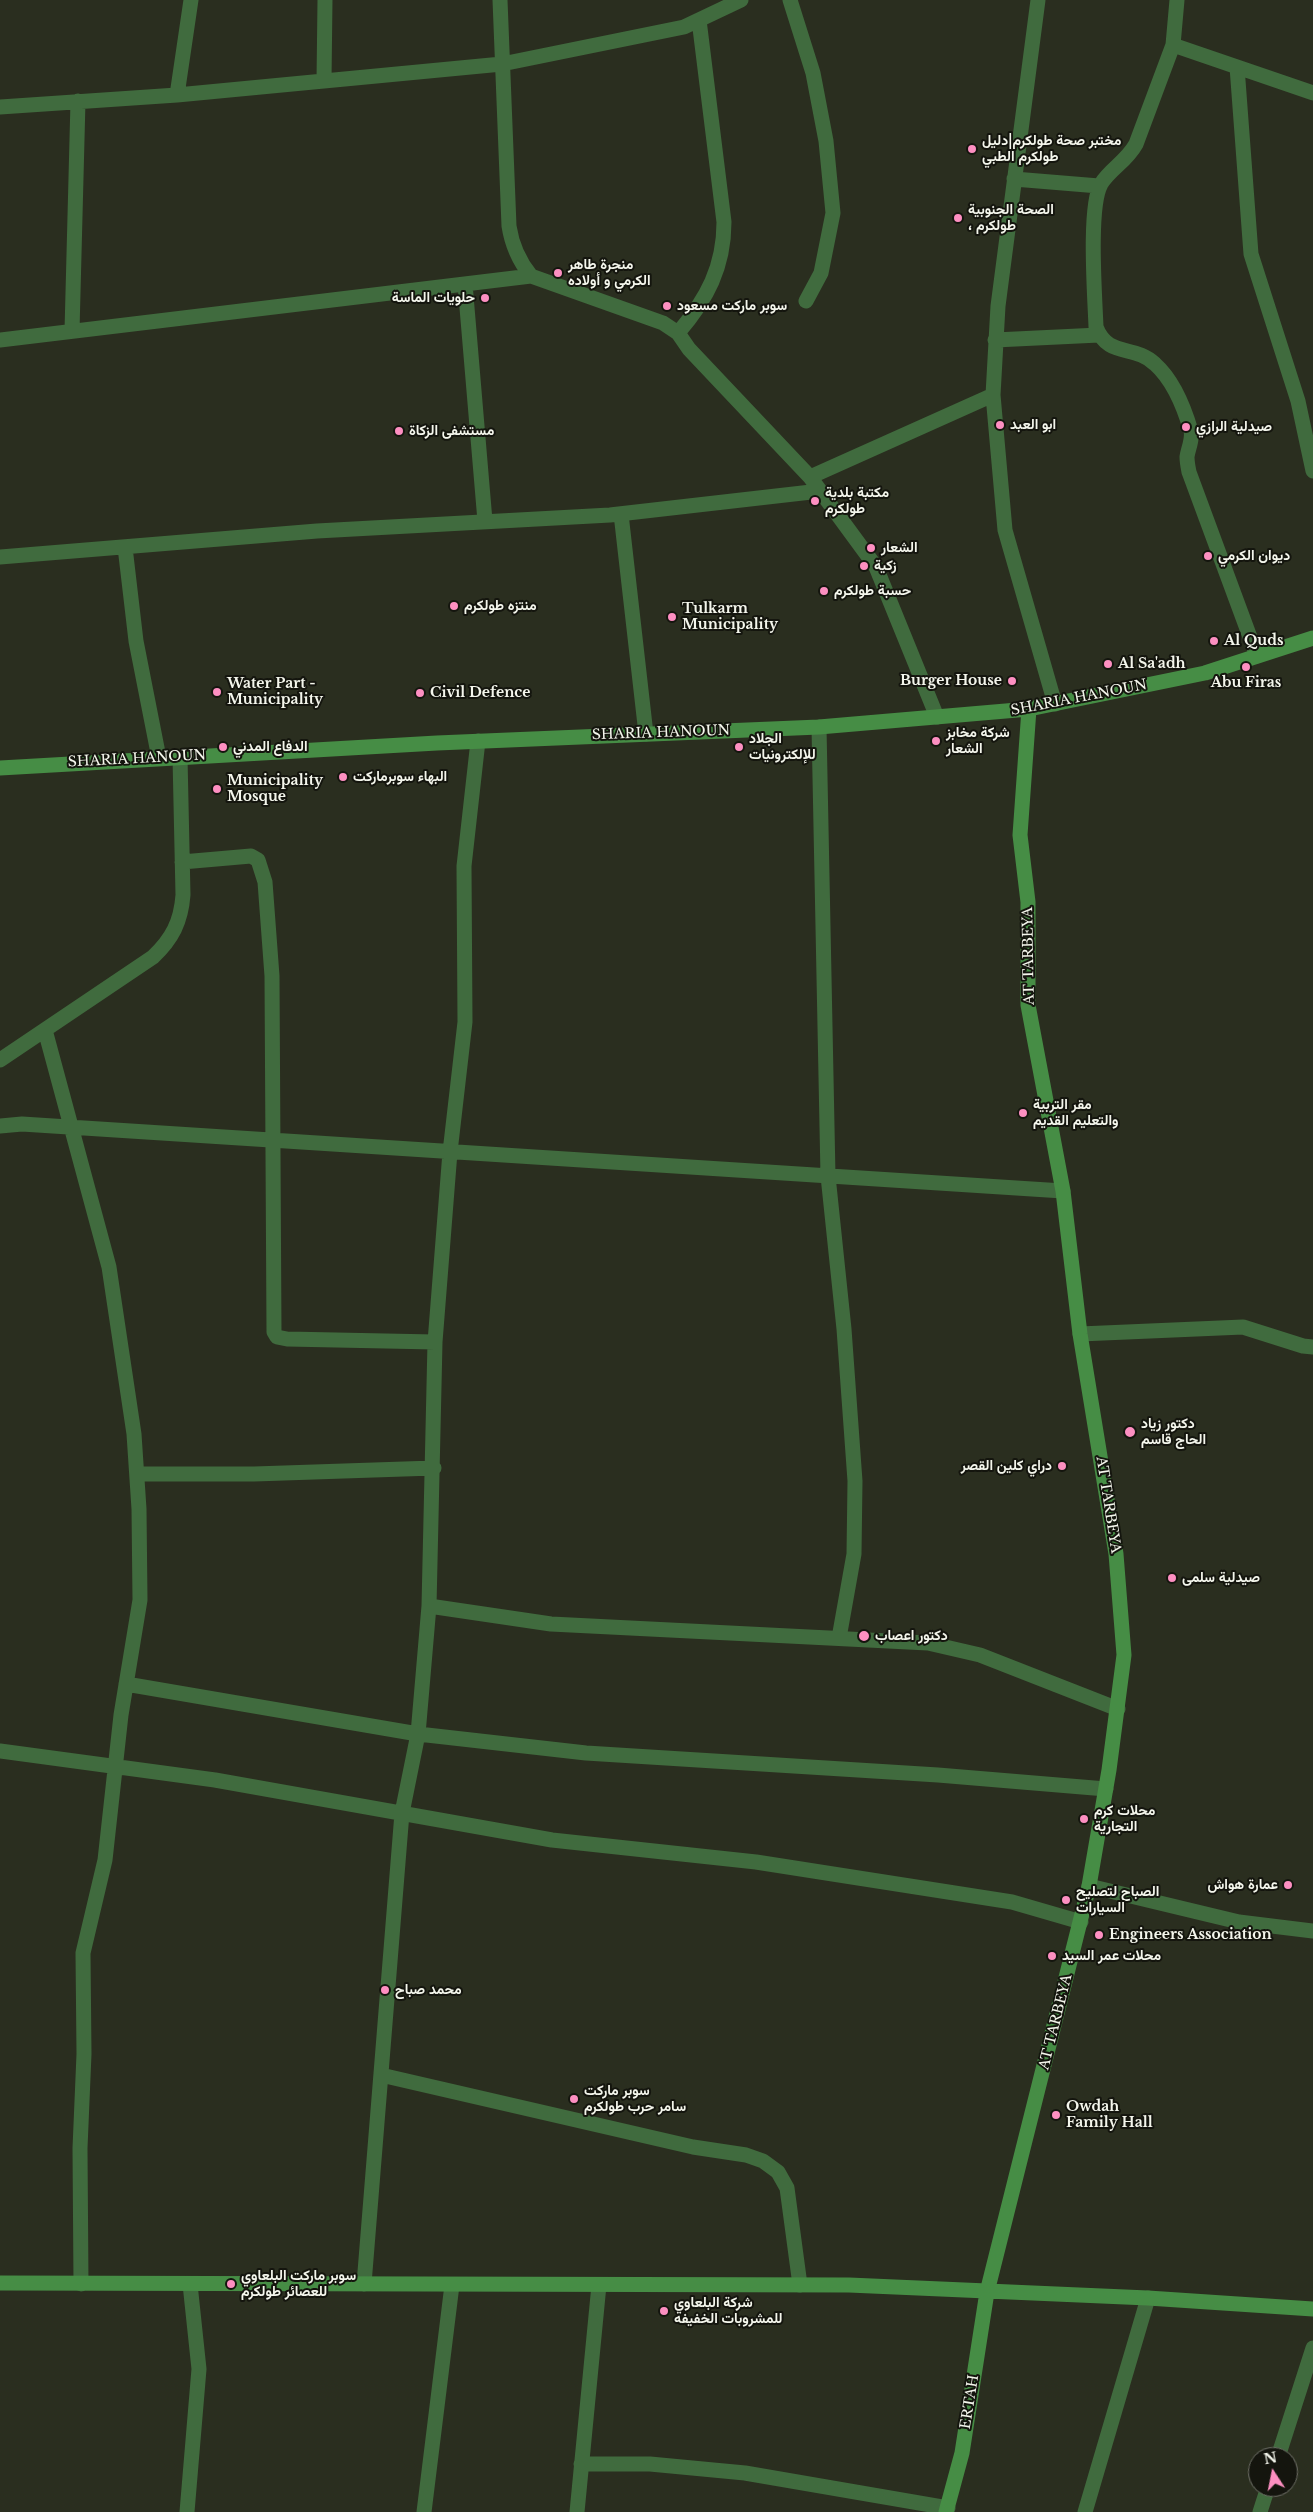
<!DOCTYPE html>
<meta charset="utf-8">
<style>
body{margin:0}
#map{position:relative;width:1313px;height:2512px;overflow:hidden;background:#2a2e1f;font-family:"Libre Baskerville",serif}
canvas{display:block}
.north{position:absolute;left:1248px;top:2447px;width:50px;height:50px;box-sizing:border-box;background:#14150e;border:1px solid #6e6f67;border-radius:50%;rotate:349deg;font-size:14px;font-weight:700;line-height:20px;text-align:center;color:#f4f6ec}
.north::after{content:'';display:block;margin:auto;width:18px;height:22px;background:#fd8fc1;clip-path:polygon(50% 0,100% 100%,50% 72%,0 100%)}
</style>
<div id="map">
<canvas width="1313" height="2512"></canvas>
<div class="north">N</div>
</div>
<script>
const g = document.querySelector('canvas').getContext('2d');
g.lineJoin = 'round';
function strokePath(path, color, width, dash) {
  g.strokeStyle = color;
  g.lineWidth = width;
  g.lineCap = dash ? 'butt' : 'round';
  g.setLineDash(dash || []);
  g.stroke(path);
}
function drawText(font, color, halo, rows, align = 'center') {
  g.font = font + ' "Libre Baskerville",Vazirmatn,serif';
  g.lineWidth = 4;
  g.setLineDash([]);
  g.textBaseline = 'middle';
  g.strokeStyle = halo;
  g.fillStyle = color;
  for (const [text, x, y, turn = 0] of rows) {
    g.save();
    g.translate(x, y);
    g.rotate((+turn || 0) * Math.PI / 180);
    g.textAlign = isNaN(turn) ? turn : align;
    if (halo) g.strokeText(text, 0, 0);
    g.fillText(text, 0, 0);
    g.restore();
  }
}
strokePath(new Path2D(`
 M500 0 509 226C512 246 519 261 531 276L663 323 678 333 689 349 810 477 876 567 937 717
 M790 0 813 73 826 141 833 213 821 273 806 301
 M1038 0 998 306 993 395 1005 530 1055 704
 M1177 0 1173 45 1136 144C1126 162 1110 169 1101 184 1088 207 1095 298 1096 327 1108 358 1134 344 1155 364 1173 380 1184 407 1191 431 1193 439 1188 449 1187 457 1187 462 1188 467 1189 472L1257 656
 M1173 45 1313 93
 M1237 67 1251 254 1298 401 1313 471
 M324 81 325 0
 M177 95 191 0
 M0 107 177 95 502 64 684 27 741 0
 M1014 179 1099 186
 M465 284 485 521
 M72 331 78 101
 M678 333C707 299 724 267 724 222L699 20
 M0 340 531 276
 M995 340 1099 335
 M810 477 993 395
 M621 514 646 734
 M125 547 136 641 159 758
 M0 557 317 531 610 515 820 491
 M819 727 828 1176 844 1329 855 1481 854 1554 839 1638
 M182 862 251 856 258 860 265 882 272 976 274 1332 277 1337 287 1339 435 1342
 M45 1030 109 1267 134 1434 139 1509 140 1600 121 1715 105 1860 83 1953 84 2054 80 2148 81 2284
 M0 1060 153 957C172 939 181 922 183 895L180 757
 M0 1126 22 1124 1063 1191
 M1080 1334 1243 1327 1303 1346 1313 1347
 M137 1474H254L434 1468
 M429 1606 551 1624 928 1643 980 1655 1118 1709
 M126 1684 418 1734 586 1753 938 1775 1106 1789
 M0 1751 215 1780 552 1840 756 1862 1012 1902 1081 1922
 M1089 1886 1239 1922 1313 1931
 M381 2075 693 2147 746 2155 763 2161 778 2172 787 2188 800 2285
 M364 2284 402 1813 418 1734 429 1606 435 1342 450 1152 465 1022 464 866 478 741
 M1278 2457 1313 2348
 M581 2464H650L745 2473 948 2508
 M187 2512 199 2369 190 2284
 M424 2512 452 2285
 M577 2512 599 2285
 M1085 2512 1148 2298
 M1260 2512 1268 2487`), '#406b3e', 15);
strokePath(new Path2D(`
 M0 768 437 743 819 727 1029 709 1205 673 1313 638
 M0 2283 849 2285 1148 2298 1313 2309
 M946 2512 962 2453 987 2292 1089 1886 1109 1770 1124 1655 1116 1554 1080 1334 1063 1191 1028 1005V902L1020 835 1029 709`), '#468d45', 15);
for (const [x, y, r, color] of [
 [972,149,5,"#fd8fc1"],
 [958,218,5,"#fd8fc1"],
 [558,273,5,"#fd8fc1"],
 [485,298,5,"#fd8fc1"],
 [667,306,5,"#fd8fc1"],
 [1000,425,5,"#fd8fc1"],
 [1186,427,5,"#fd8fc1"],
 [399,431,5,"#fd8fc1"],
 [815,501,5,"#fd8fc1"],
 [871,548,5,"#fd8fc1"],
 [1208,556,5,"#fd8fc1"],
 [864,566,5,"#fd8fc1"],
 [824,591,5,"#fd8fc1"],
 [454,606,5,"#fd8fc1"],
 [672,617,5,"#fd8fc1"],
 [1214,641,5,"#fd8fc1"],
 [1108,664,5,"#fd8fc1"],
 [1246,667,5,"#fd8fc1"],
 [1012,681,5,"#fd8fc1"],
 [217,692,5,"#fd8fc1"],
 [420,693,5,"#fd8fc1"],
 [936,741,5,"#fd8fc1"],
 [223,747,5,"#fd8fc1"],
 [739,747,5,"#fd8fc1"],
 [343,777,5,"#fd8fc1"],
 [217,789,5,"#fd8fc1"],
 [1023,1113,5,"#fd8fc1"],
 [1130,1432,6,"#fd8fc1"],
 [1062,1466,5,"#fd8fc1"],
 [1172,1578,5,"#fd8fc1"],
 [864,1636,6,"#fd8fc1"],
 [1084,1819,5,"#fd8fc1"],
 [1288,1885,5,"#fd8fc1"],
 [1066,1900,5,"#fd8fc1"],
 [1099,1935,5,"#fd8fc1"],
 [1052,1956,5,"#fd8fc1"],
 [385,1990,5,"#fd8fc1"],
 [574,2099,5,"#fd8fc1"],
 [1056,2115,5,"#fd8fc1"],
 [231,2284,5,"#fd8fc1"],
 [664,2311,5,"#fd8fc1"]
]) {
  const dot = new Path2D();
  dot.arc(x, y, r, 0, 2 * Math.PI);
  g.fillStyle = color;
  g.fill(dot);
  strokePath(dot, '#14150e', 2);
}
drawText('bold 14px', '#f4f6ec', '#14150e', [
 ["مختبر صحة طولكرم|دليل",982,141],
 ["طولكرم الطبي",982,157],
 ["الصحة الجنوبية",968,210],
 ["، طولكرم",968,226],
 ["منجرة طاهر",568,265],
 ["الكرمي و أولاده",568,281],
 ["حلويات الماسة",475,298,"right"],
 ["سوبر ماركت مسعود",677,306],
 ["ابو العبد",1010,425],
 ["صيدلية الرازي",1196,427],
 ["مستشفى الزكاة",409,431],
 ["مكتبة بلدية",825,493],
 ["طولكرم",825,509],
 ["الشعار",881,548],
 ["ديوان الكرمي",1218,556],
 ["زكية",874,566],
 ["حسبة طولكرم",834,591],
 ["منتزه طولكرم",464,606],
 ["Tulkarm",682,609],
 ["Municipality",682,625],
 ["Al Quds",1224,641],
 ["Al Sa'adh",1118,664],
 ["Burger House",1002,681,"right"],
 ["Abu Firas",1246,683,"center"],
 ["Water Part -",227,684],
 ["Municipality",227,700],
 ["Civil Defence",430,693],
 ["شركة مخابز",946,733],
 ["الشعار",946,749],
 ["الجلاد",749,739],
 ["للإلكترونيات",749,755],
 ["الدفاع المدني",233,747],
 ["البهاء سوبرماركت",353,777],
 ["Municipality",227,781],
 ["Mosque",227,797],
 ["مقر التربية",1033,1105],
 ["والتعليم القديم",1033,1121],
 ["دكتور زياد",1141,1424],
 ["الحاج قاسم",1141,1440],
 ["دراي كلين القصر",1052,1466,"right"],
 ["صيدلية سلمى",1182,1578],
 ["دكتور اعصاب",875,1636],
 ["محلات كرم",1094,1811],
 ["التجارية",1094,1827],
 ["عمارة هواش",1278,1885,"right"],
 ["الصباح لتصليح",1076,1892],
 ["السيارات",1076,1908],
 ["Engineers Association",1109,1935],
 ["محلات عمر السيد",1062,1956],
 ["محمد صباح",395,1990],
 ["سوبر ماركت",584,2091],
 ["سامر حرب طولكرم",584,2107],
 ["Owdah",1066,2107],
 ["Family Hall",1066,2123],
 ["سوبر ماركت البلعاوي",241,2276],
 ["للعصائر طولكرم",241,2292],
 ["شركة البلعاوي",674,2303],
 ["للمشروبات الخفيفه",674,2319]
], 'left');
drawText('14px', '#f4f6ec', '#14150e', [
 ["SHARIA HANOUN",1079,698,-11],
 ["SHARIA HANOUN",661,733,-2],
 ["SHARIA HANOUN",137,759,-3],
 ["AT TARBEYA",1029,956,-91],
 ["AT TARBEYA",1108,1505,81],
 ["AT TARBEYA",1056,2022,-76],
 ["ERTAH",970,2402,-81]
]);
</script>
